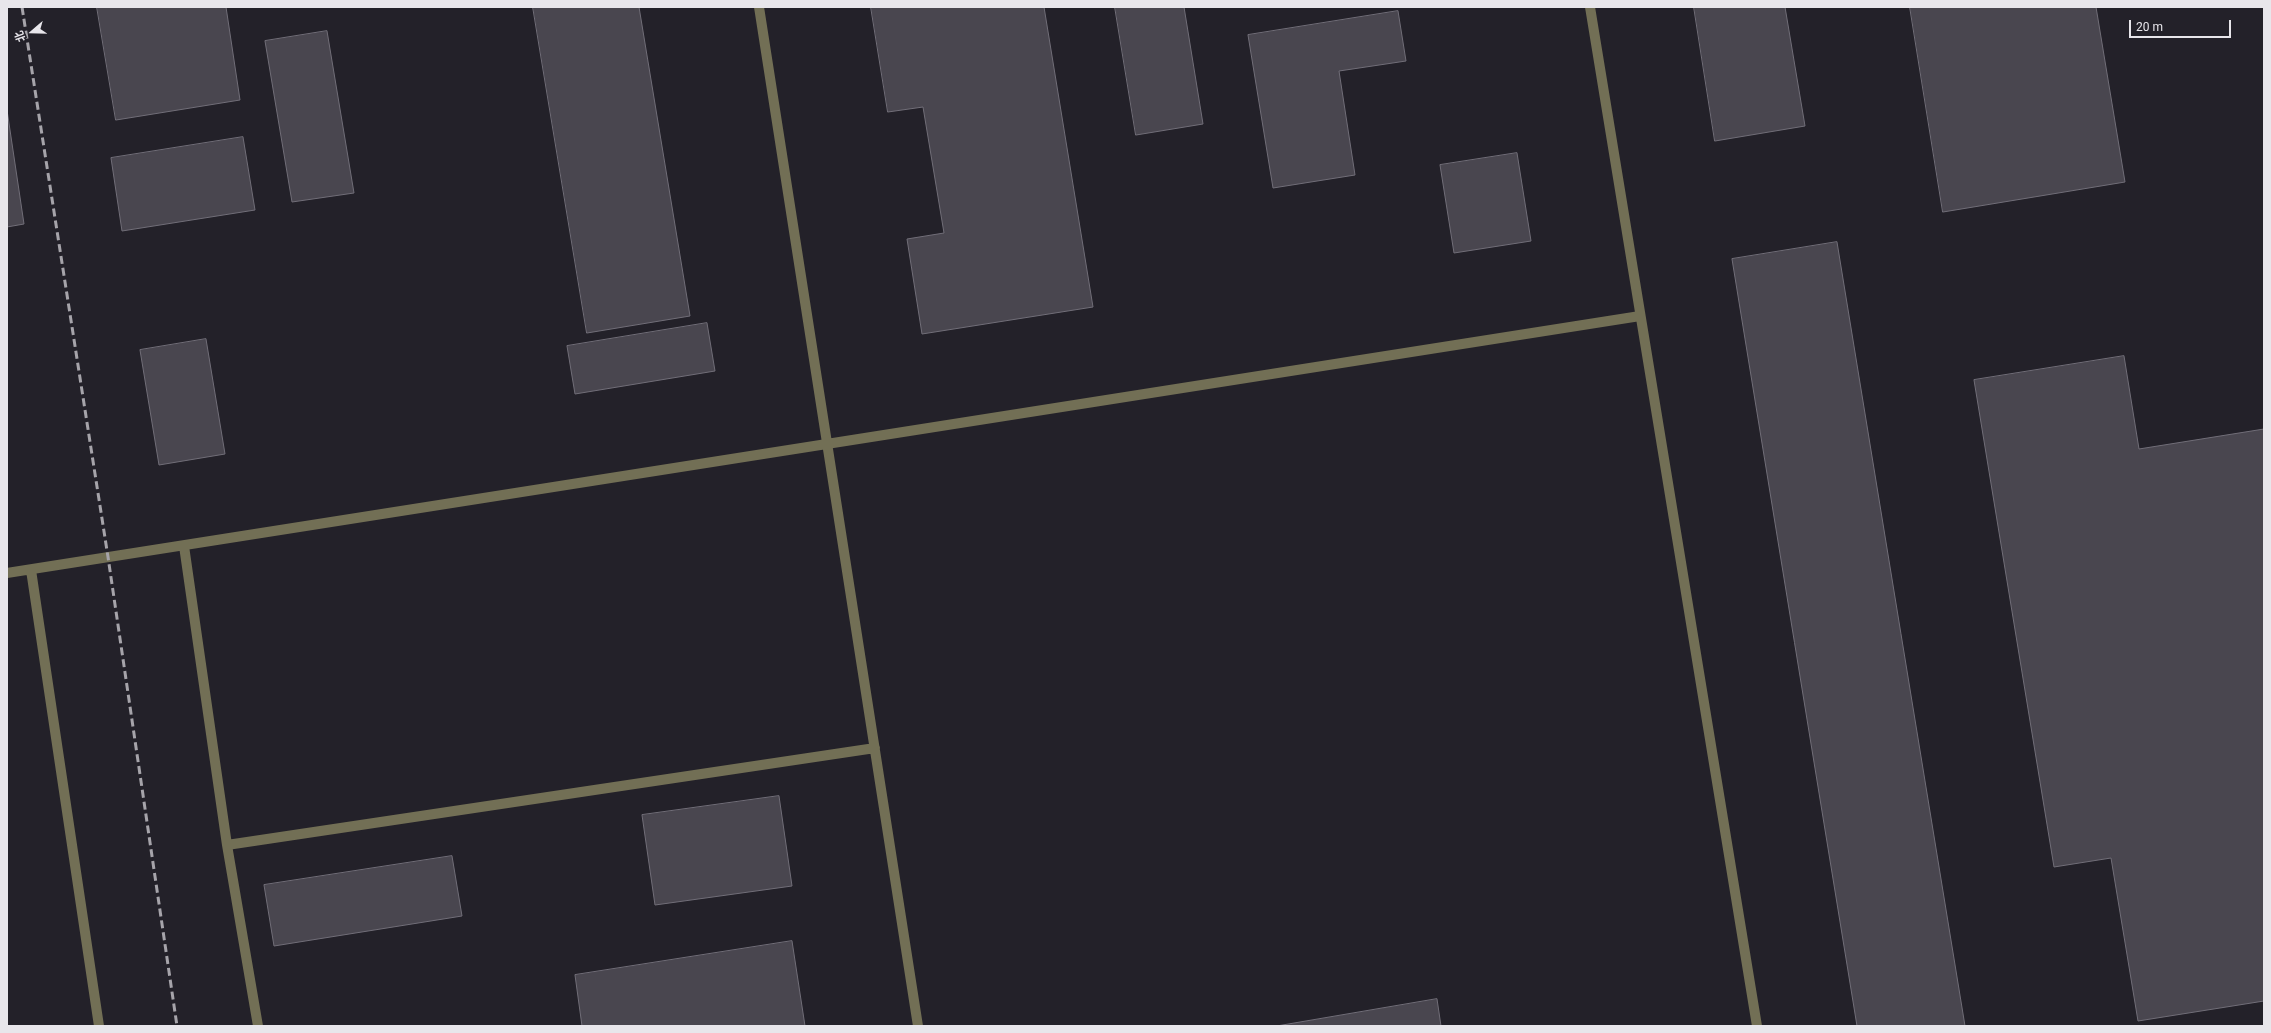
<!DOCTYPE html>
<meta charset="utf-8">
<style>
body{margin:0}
#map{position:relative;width:2271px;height:1033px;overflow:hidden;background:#232129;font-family:Roboto,"Noto Sans SC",sans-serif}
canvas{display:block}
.frame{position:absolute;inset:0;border:8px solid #e8e6eb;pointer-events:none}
.north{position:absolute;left:12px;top:12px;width:40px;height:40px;-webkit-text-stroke:3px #232129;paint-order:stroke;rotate:250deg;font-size:11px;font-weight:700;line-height:16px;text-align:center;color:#e8e6eb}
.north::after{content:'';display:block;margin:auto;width:14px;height:18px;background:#e8e6eb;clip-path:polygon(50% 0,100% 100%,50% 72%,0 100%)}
.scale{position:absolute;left:2129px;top:20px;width:102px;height:18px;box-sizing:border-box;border:2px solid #e8e6eb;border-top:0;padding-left:5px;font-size:12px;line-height:14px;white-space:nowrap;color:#e8e6eb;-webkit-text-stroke:3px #232129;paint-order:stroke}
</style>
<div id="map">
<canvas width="2271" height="1033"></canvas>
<div class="frame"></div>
<div class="north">北</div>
<div class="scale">20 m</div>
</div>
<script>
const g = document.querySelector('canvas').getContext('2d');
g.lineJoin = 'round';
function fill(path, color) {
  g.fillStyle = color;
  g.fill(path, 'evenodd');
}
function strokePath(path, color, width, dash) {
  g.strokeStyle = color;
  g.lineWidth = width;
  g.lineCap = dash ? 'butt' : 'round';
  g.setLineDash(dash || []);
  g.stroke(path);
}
const building = new Path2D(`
 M97 7H226L240 100 116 120Z
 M533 7H639L690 316 587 333Z
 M871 7H1044L1093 307 922 334 907 239 944 233 923 107 888 112Z
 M1115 7H1184L1203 124 1136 135Z
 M1694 7H1785L1805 126 1715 141Z
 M1910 7H2096L2125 182 1943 212Z
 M1398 11 1406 61 1339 71 1355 175 1273 188 1248 35Z
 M327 31 354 193 292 202 265 41Z
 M7 110 24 224 7 227Z
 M243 137 255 210 122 231 111 158Z
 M1517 153 1531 241 1454 253 1440 165Z
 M1837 242 1965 1026H1857L1732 259Z
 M707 323 715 371 575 394 567 346Z
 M206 339 225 454 159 465 140 350Z
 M2124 356 2139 449 2264 429V1001L2138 1021 2111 858 2054 867 1974 380Z
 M779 796 792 886 655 905 642 815Z
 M452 856 462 916 274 946 264 885Z
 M792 941 805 1026H582L575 975Z
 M1437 999 1441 1026H1277Z`);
fill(building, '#49464f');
strokePath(building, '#716e78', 1);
strokePath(new Path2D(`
 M759 7 918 1026
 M1590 7 1757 1026
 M184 546 227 845 258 1026
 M31 570 99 1026
 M7 573 1640 316
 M227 845 875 748`), '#726f55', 10);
strokePath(new Path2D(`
 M22 7 108 557 177 1026`), '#a6a4aa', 3, [8, 4]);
</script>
